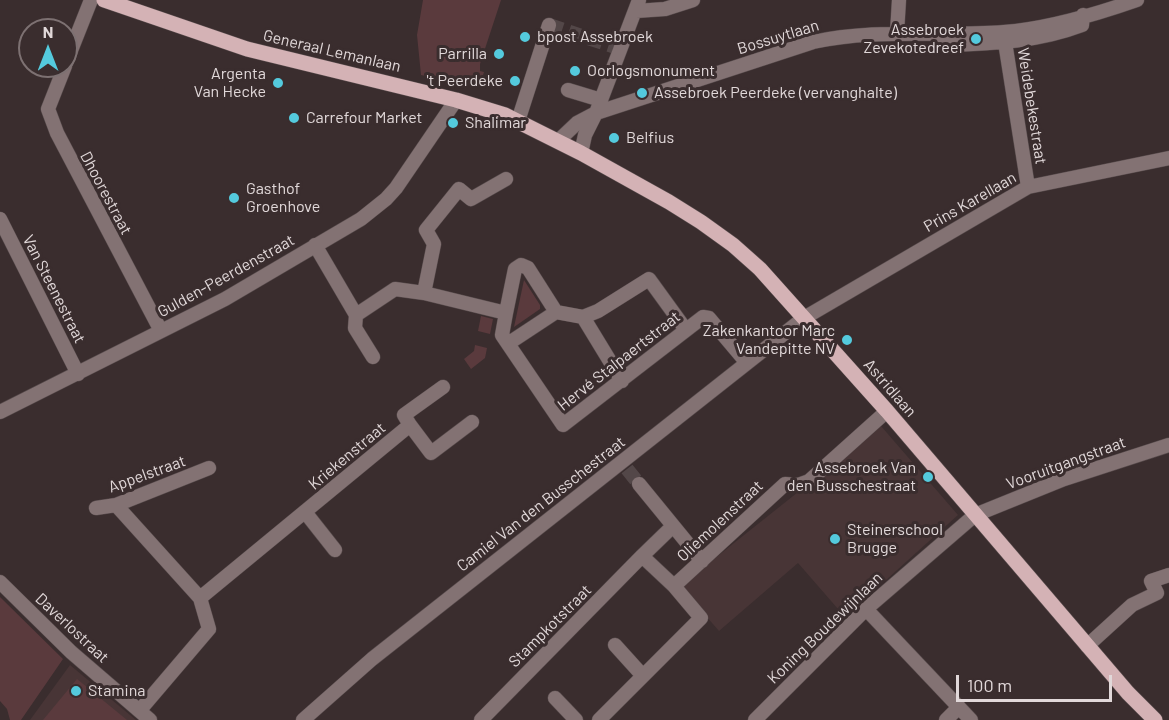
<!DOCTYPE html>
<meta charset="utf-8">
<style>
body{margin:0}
#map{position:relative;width:1169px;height:720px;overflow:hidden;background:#3a2d2e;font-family:Barlow,sans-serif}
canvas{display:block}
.north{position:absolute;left:18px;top:18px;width:60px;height:60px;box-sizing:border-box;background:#3a2d2e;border:2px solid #7d7172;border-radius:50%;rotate:0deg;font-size:16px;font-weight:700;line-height:24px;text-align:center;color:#e1d8d9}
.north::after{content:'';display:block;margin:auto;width:21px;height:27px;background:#54cadd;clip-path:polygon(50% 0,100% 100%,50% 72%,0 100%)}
.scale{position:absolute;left:956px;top:675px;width:156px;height:27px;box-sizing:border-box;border:3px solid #e1d8d9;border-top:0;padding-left:8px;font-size:18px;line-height:21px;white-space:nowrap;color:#e1d8d9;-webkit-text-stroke:4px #3a2d2e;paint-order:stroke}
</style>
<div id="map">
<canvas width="1169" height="720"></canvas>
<div class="north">N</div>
<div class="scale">100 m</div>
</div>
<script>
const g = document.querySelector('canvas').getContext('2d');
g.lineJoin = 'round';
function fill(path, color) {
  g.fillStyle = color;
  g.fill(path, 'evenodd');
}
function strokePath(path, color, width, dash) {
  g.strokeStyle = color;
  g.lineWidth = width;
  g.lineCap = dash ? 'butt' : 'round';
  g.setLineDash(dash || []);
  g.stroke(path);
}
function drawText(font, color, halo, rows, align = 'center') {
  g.font = font + ' Barlow,sans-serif';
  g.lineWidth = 6;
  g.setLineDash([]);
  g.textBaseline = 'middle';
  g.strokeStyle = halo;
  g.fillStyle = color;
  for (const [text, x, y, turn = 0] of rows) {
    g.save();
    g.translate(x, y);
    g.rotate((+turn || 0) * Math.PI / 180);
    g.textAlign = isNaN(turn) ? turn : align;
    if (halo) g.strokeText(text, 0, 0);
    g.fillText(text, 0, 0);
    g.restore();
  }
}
fill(new Path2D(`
 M881 426 958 515 845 617 798 563 719 631 680 586Z
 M70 665 136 720H30Z`), '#483536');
fill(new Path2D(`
 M423 0H501L480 64V71L484 72 479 88 421 75 417 35Z
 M524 280 540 305V309L514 327Z
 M481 316 493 319 490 334 478 331Z
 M475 345 487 348 485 358 471 369 464 359 474 351Z
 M0 597 63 659 21 720H10L7 709 0 701Z
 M77 679 127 720H43Z`), '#5a3a3d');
strokePath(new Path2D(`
 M549 25 621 49
 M627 469 639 484`), '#534748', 14, [14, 7]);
const minor = new Path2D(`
 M636 11 665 9 693 0
 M897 33 899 0
 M940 33 949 45C994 44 1040 41 1082 25L1083 15
 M1007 34 1005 42 1028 187
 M66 63 91 0
 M65 66 48 109 57 133 161 331
 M568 90 601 100
 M518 121 549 25
 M558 141 577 123 596 113 813 42C876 28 940 37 1004 32 1046 29 1097 14 1137 0
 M581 153 585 135 596 113 639 0
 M0 219 78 374
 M315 245 356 315
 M424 293 434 244 426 230 459 189 471 199 506 179
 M506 313 515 269 521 265 528 268 556 312
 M583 317 622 381
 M509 343 556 312 583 317 598 311 649 279 686 330
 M373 357 355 328 356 315 395 289 424 293 506 313 502 335 563 425 703 317 709 318 747 363
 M0 412 225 299 361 219 386 199 396 188 456 100
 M410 425 431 453 472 422
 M639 484 702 561
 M116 505 200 598 209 629 140 710
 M96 508 116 505 209 468
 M305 512 335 550
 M673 526 642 556 674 586
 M0 582 71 652 150 720
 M200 598 410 425 404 415 443 387
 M866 609 971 720
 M615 645 643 676
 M1087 646 1132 605 1157 593 1151 581 1169 575
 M555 698 576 720
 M303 720 372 659 804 318 1028 187 1169 158
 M481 720 642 556
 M599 720 701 618 674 586 785 484 798 485 809 481 887 411
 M755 720 866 609 975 515 1064 479 1169 445
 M946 720 959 707`);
const major = new Path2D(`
 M104 0 247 49 456 100 505 115 581 153 669 202 701 222 733 245 760 269 887 411 1128 693 1155 720`);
strokePath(minor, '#584c4d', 15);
strokePath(major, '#584c4d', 16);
strokePath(minor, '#837273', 14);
strokePath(major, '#d4b2b5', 15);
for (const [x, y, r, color] of [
 [525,37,6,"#54cadd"],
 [976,39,6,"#54cadd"],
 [499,54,6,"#54cadd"],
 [575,71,6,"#54cadd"],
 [515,81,6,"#54cadd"],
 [278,83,6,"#54cadd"],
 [642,93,6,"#54cadd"],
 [294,118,6,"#54cadd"],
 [453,123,6,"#54cadd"],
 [614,138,6,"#54cadd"],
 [234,198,6,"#54cadd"],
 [847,340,6,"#54cadd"],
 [928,477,6,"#54cadd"],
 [835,539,6,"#54cadd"],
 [76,691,6,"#54cadd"]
]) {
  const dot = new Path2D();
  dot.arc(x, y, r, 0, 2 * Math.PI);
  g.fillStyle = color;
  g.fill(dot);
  strokePath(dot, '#3a2d2e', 2);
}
drawText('16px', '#e1d8d9', '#3a2d2e', [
 ["Assebroek",964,30,"right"],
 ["Zevekotedreef",964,48,"right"],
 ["bpost Assebroek",537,37],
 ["Parrilla",487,54,"right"],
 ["Oorlogsmonument",587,71],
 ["Argenta",266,74,"right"],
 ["Van Hecke",266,92,"right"],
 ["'t Peerdeke",503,81,"right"],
 ["Assebroek Peerdeke (vervanghalte)",654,93],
 ["Carrefour Market",306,118],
 ["Shalimar",465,123],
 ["Belfius",626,138],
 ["Gasthof",246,189],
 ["Groenhove",246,207],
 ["Zakenkantoor Marc",835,331,"right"],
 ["Vandepitte NV",835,349,"right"],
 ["Assebroek Van",916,468,"right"],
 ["den Busschestraat",916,486,"right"],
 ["Steinerschool",847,530],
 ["Brugge",847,548],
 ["Stamina",88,691]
], 'left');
drawText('16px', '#e1d8d9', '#3a2d2e', [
 ["Bossuytlaan",778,37,-17],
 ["Generaal Lemanlaan",332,51,13],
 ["Weidebekestraat",1032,106,81],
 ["Dhoorestraat",106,193,62],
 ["Prins Karellaan",970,202,-30],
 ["Gulden-Peerdenstraat",226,276,-29],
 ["Van Steenestraat",54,289,63],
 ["Hervé Stalpaertstraat",619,361,-38],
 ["Astridlaan",890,388,49],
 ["Kriekenstraat",347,456,-40],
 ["Vooruitgangstraat",1066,463,-20],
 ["Appelstraat",147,474,-20],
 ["Camiel Van den Busschestraat",541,504,-38],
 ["Oliemolenstraat",720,521,-43],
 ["Stampkotstraat",550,626,-45],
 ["Daverlostraat",72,628,43],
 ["Koning Boudewijnlaan",825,628,-44]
]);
</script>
